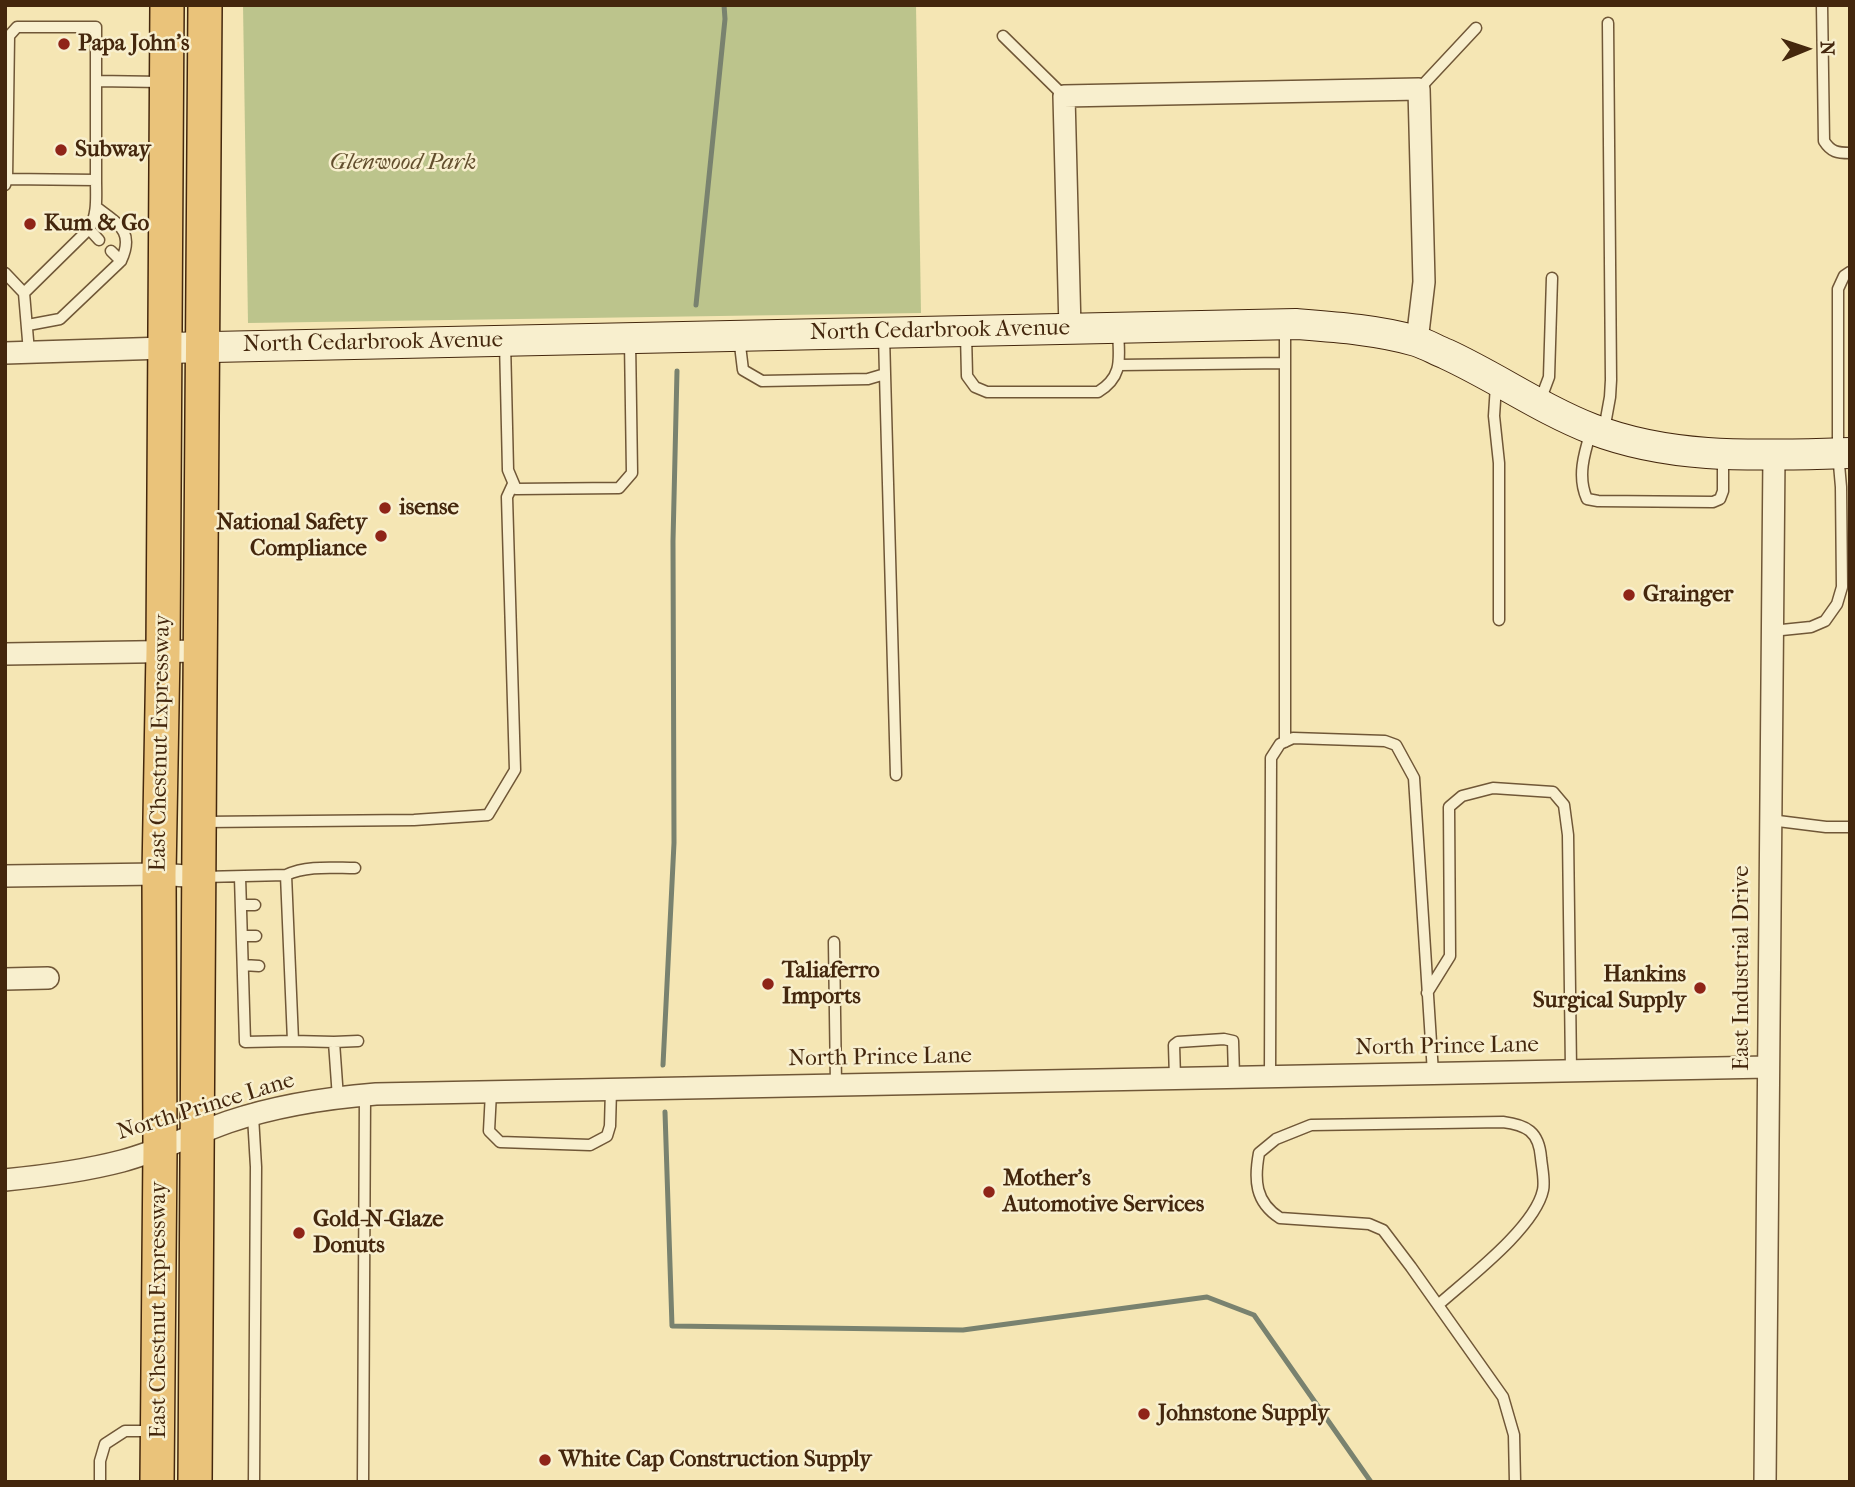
<!DOCTYPE html>
<style>
body{margin:0}
#map{position:relative;width:1855px;height:1487px;overflow:hidden;background:#f5e6b4;font-family:"IM FELL French Canon",serif}
canvas{display:block}
.frame{position:absolute;inset:0;border:7px solid #44270d;pointer-events:none}
.north{position:absolute;left:1771px;top:14px;width:70px;height:70px;-webkit-text-stroke:5px #f8efce;paint-order:stroke;rotate:88deg;font-size:19px;font-weight:700;line-height:28px;text-align:center;color:#44270d}
.north::after{content:'';display:block;margin:auto;width:24px;height:32px;background:#44270d;clip-path:polygon(50% 0,100% 100%,50% 72%,0 100%)}
</style>
<div id="map">
<canvas width="1855" height="1487"></canvas>
<div class="frame"></div>
<div class="north">N</div>
</div>
<script>
const g = document.querySelector('canvas').getContext('2d');
g.lineJoin = 'round';
function fill(path, color) {
  g.fillStyle = color;
  g.fill(path, 'evenodd');
}
function strokePath(path, color, width, dash) {
  g.strokeStyle = color;
  g.lineWidth = width;
  g.lineCap = dash ? 'butt' : 'round';
  g.setLineDash(dash || []);
  g.stroke(path);
}
function drawText(font, color, halo, rows, align = 'center') {
  g.font = font + ' "IM FELL French Canon",serif';
  g.lineWidth = 5;
  g.setLineDash([]);
  g.textBaseline = 'middle';
  g.strokeStyle = halo;
  g.fillStyle = color;
  for (const [text, x, y, turn = 0] of rows) {
    g.save();
    g.translate(x, y);
    g.rotate((+turn || 0) * Math.PI / 180);
    g.textAlign = isNaN(turn) ? turn : align;
    if (halo) g.strokeText(text, 0, 0);
    g.fillText(text, 0, 0);
    g.restore();
  }
}
fill(new Path2D(`
 M243 5H916L921 313 248 323Z`), '#bcc48c');
strokePath(new Path2D(`
 M696 305 725 19 724 5
 M663 1065 674 843 673 541 677 371
 M665 1112 672 1326 963 1330 1207 1297 1254 1315 1371 1482`), '#79826f', 5);
const lane = new Path2D(`
 M1822 5 1824 141C1831 152 1837 153 1850 153
 M1003 36 1064 96
 M1419 89 1476 28
 M7 179 96 180V81
 M5 185 7 179 9 36 17 27H96V81L162 82
 M96 207C118 224 135 231 121 261
 M89 229 99 240
 M5 273 24 293
 M28 325 60 319 121 261 111 251
 M966 334 967 376 975 387 987 392H1098C1124 376 1119 358 1118 331
 M739 337 743 370 762 381 868 379 885 374 884 335
 M505 342 508 470 516 489 619 488 632 473 630 341
 M29 352 24 293 89 229C98 214 96 197 96 180
 M1119 365 1285 363
 M885 374 896 775
 M1496 385 1494 416 1499 463V620
 M1540 401 1549 377 1552 278
 M1604 430 1610 397 1611 380 1608 23
 M1591 431C1584 454 1577 477 1587 499L1598 501 1713 502 1720 499 1723 491V456
 M1772 631 1811 627 1825 621 1837 604 1842 587 1841 487 1838 453V289L1844 276 1850 272
 M1285 742V327
 M1770 820 1826 827H1850
 M203 822 414 820 488 815 515 770 507 497 513 484
 M286 875C307 865 333 868 355 868
 M203 877 286 875 293 1041 334 1042 338 1098
 M240 877 245 1042 293 1041
 M241 905H255
 M242 936H256
 M834 942 836 1085
 M243 965 259 966
 M1427 993 1450 956 1449 807 1462 796 1493 788 1553 792 1564 805 1568 835 1571 1070
 M334 1042 358 1041
 M1270 1076 1271 758 1280 744 1293 738 1385 741 1396 745 1414 778 1433 1073
 M1175 1078 1174 1045 1178 1042 1224 1039 1233 1041 1234 1077
 M491 1092 489 1131 500 1142 590 1145 607 1136 610 1126 611 1089
 M253 1116 256 1167 254 1482
 M1438 1305C1467 1279 1535 1228 1543 1190 1545 1181 1542 1168 1541 1158 1539 1131 1526 1125 1503 1122L1311 1125 1276 1139 1259 1153C1254 1180 1255 1202 1280 1218L1369 1224 1383 1230 1411 1267 1503 1397 1514 1435 1515 1482
 M100 1482V1461L105 1444 125 1431H155
 M363 1482 365 1095`);
const street = new Path2D(`
 M1070 329 1064 96 1419 89 1424 282 1417 341
 M5 353 165 348
 M5 654 200 651
 M5 876 159 874 200 877
 M5 979 48 978
 M5 1180C45 1176 84 1171 122 1161 159 1151 192 1135 228 1122 275 1106 326 1098 376 1094L1768 1067
 M1765 1482 1774 454`);
const secondary = new Path2D(`
 M165 348 1296 324C1335 327 1379 330 1416 341 1426 344 1436 350 1446 354 1496 377 1541 409 1592 429 1675 461 1763 455 1850 453`);
const primary = new Path2D(`
 M157 1482 160 1149 159 874 163 651 167 5
 M195 1482C200 990 199 497 205 5`);
strokePath(lane, '#705737', 13);
strokePath(street, '#705737', 24);
strokePath(secondary, '#44270d', 32);
strokePath(primary, '#44270d', 36);
strokePath(lane, '#f8efce', 10);
strokePath(street, '#f8efce', 21);
strokePath(secondary, '#f8efce', 30);
strokePath(primary, '#eac37a', 33);
for (const [x, y, r, color] of [
 [64,44,7,"#8f2418"],
 [61,150,7,"#8f2418"],
 [30,224,7,"#8f2418"],
 [385,508,7,"#8f2418"],
 [381,536,7,"#8f2418"],
 [1629,595,7,"#8f2418"],
 [768,984,7,"#8f2418"],
 [1700,988,7,"#8f2418"],
 [989,1192,7,"#8f2418"],
 [299,1233,7,"#8f2418"],
 [1144,1414,7,"#8f2418"],
 [545,1460,7,"#8f2418"]
]) {
  const dot = new Path2D();
  dot.arc(x, y, r, 0, 2 * Math.PI);
  g.fillStyle = color;
  g.fill(dot);
  strokePath(dot, '#f8efce', 2.5);
}
drawText('bold 23px', '#44270d', '#f8efce', [
 ["Papa John's",78,44],
 ["Subway",75,150],
 ["Kum & Go",44,224],
 ["isense",399,508],
 ["National Safety",367,523,"right"],
 ["Compliance",367,549,"right"],
 ["Grainger",1643,595],
 ["Taliaferro",782,971],
 ["Imports",782,997],
 ["Hankins",1686,975,"right"],
 ["Surgical Supply",1686,1001,"right"],
 ["Mother's",1003,1179],
 ["Automotive Services",1003,1205],
 ["Gold-N-Glaze",313,1220],
 ["Donuts",313,1246],
 ["Johnstone Supply",1158,1414],
 ["White Cap Construction Supply",559,1460]
], 'left');
drawText('italic 23px', '#624e2d', '#f8efce', [
 ["Glenwood Park",403,163]
]);
drawText('23px', '#44270d', '#f8efce', [
 ["North Cedarbrook Avenue",940,331,-1],
 ["North Cedarbrook Avenue",373,343,-1],
 ["East Chestnut Expressway",161,743,-89],
 ["East Industrial Drive",1742,968,-90],
 ["North Prince Lane",1447,1047,-1],
 ["North Prince Lane",880,1058,-1],
 ["North Prince Lane",206,1107,-17],
 ["East Chestnut Expressway",159,1310,-90]
]);
</script>
